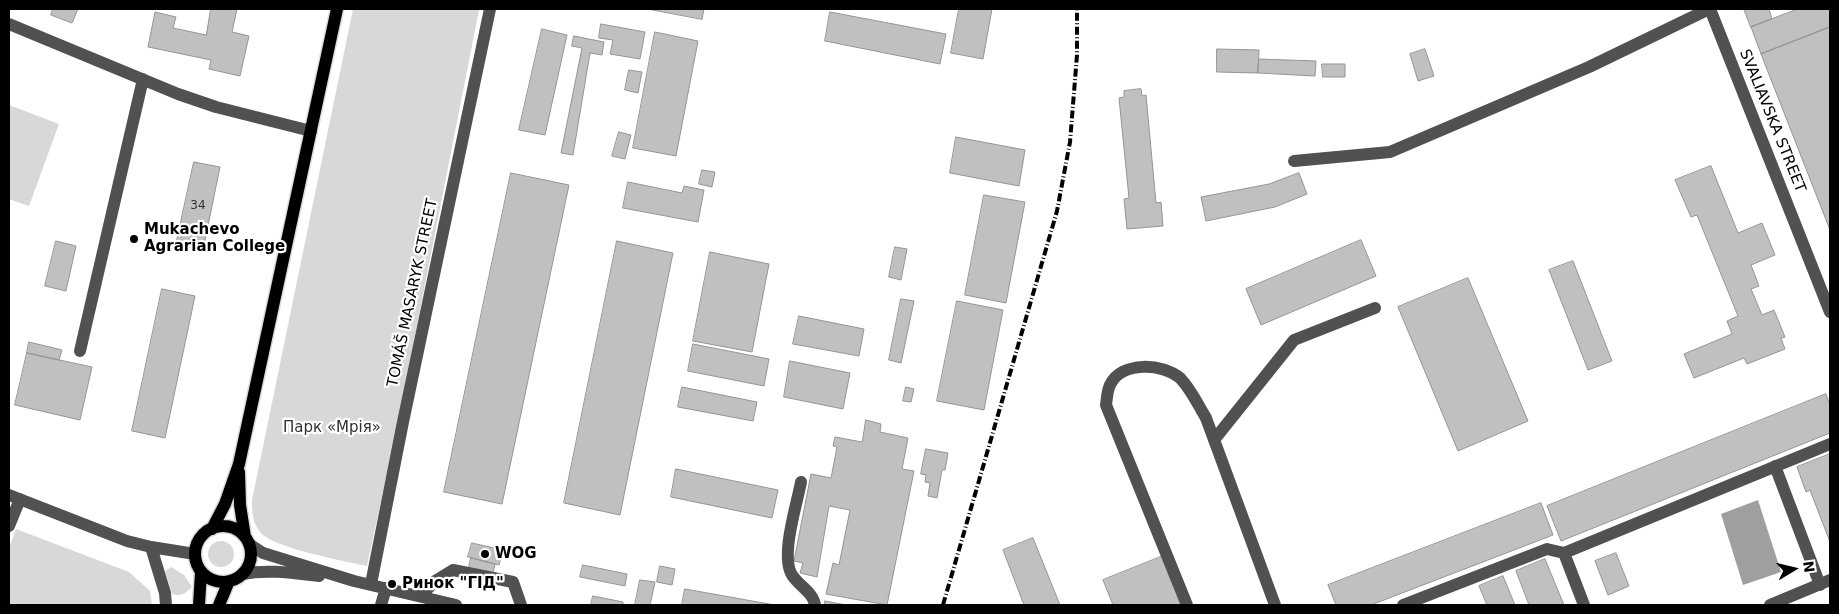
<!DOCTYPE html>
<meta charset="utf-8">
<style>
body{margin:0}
#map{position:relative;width:1839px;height:614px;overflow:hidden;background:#fff;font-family:"DejaVu Sans",sans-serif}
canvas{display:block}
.frame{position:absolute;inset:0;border:10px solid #000;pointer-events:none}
.north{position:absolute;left:1769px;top:544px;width:50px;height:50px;-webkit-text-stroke:4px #fff;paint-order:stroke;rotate:81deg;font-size:14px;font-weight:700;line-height:20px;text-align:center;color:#000}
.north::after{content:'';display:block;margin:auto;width:18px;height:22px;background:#000;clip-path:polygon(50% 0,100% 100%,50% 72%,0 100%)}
</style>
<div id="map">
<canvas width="1839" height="614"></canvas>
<div class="frame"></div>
<div class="north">N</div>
</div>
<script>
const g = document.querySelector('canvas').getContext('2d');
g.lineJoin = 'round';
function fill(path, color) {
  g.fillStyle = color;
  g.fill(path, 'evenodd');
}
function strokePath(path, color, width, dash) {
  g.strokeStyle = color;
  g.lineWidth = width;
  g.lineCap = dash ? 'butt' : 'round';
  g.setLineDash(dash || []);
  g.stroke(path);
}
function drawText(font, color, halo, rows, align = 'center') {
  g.font = font + ' "DejaVu Sans",sans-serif';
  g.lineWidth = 4.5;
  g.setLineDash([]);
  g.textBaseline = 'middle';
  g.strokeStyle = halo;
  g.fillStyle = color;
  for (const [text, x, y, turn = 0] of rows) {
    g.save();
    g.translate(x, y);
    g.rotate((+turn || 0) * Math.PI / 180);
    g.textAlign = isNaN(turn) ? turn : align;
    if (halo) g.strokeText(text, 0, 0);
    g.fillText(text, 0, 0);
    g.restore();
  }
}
fill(new Path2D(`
 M353 9 479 10 397 427 367 566C344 561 274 548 261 533 252 523 252 512 252 500Z
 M9 105 59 124 29 206 9 199Z
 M16 529 129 572 150 591 152 605H9V548Z
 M208 554a13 13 0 1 1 26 0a13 13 0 1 1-26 0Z
 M171 567 184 575 192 587C185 594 181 597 172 594L165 571Z`), '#d8d8d8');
fill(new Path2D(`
 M1758 500 1781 572 1743 585 1721 514Z`), '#9f9f9f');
const building = new Path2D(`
 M53 9H78L72 23 51 15Z
 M211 9H237L232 32 249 36 240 76 209 69 211 60 148 47 155 12 176 17 173 28 206 35Z
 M648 9H704L702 19Z
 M959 9H992L983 59 951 53Z
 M1744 9H1769L1772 19 1751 27Z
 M1798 9H1830V27L1761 54 1751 27Z
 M830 12 946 34 940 64 825 41Z
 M601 24 645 32 640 59 610 54 613 40 599 38Z
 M1830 27V230L1761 54Z
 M542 29 567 35 545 135 519 130Z
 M655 32 698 41 676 156 633 148Z
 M574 36 604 42 602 55 590 53 573 155 561 153 582 48 572 46Z
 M1217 49 1259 50 1258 73 1217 72Z
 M1425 49 1434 76 1418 81 1410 54Z
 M1259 59 1316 61 1315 76 1258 73Z
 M1322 64H1345V77H1323Z
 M629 70 642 72 638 93 625 90Z
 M1141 89 1142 96 1146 95 1156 203 1161 202 1163 226 1127 229 1124 199 1129 198 1119 98 1124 97V91Z
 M619 132 631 135 625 159 612 156Z
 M956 137 1025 150 1019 186 950 173Z
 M194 162 220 167 203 250 176 245Z
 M1711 166 1738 233 1762 223 1775 255 1751 265 1759 286 1751 289 1762 315 1774 310 1785 337 1781 338 1785 349 1747 364 1744 358 1694 378 1684 354 1732 334 1727 321 1738 316 1697 215 1691 217 1675 180Z
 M702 170 715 172 712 187 699 184Z
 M511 173 569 185 502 504 444 492Z
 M1299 173 1307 194 1275 207 1206 221 1201 197 1269 184Z
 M628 182 682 193 684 186 704 190 698 222 623 208Z
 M984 195 1025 202 1006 303 965 295Z
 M1361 240 1376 276 1261 325 1246 289Z
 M56 241 76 246 66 291 45 286Z
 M617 241 673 253 620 515 564 503Z
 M895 247 907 249 901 280 889 277Z
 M710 252 769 264 752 352 693 341Z
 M1573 261 1612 361 1588 370 1549 270Z
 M1468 278 1528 421 1458 451 1398 307Z
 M162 289 195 296 165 438 132 431Z
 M901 299 914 301 901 363 889 360Z
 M957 301 1003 310 984 410 937 401Z
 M799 316 864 329 859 356 793 344Z
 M29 342 62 350 59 360 27 353Z
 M693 344 769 359 764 386 688 371Z
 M27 353 92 367 80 420 15 405Z
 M790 361 850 373 843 409 784 397Z
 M682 387 757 402 753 421 678 407Z
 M906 387 914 389 911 402 903 401Z
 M1826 394 1830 405V433L1561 541 1547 506Z
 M866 420 881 424 880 432 908 438 902 469 914 471 887 605 826 594 833 563 839 565 850 510 829 506 817 577 800 573 803 563 794 561 811 474 831 478 837 447 833 446 835 437 862 442Z
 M926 449 948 453 945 470H942L937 498 928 496 930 483 925 482 926 475 921 474Z
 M1830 454V542L1810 490 1806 492 1797 467Z
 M676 469 778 490 772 518 671 497Z
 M1541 503 1553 535 1371 605H1336L1328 585Z
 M1033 538 1060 605H1024L1003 550Z
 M472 543 503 550 499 565 468 557Z
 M1616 553 1629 586 1608 595 1595 561Z
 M1163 556 1183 605H1113L1103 580Z
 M471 558 495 564 491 582 467 576Z
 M1545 559 1564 605H1529L1516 571Z
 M583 565 627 574 625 586 580 577Z
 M660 566 675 569 672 585 657 582Z
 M1503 576 1515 605H1487L1479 586Z
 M640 580 655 582 650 605H635Z
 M685 589 775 605H682Z
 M593 596 623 602V605H591Z
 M825 601 846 605H825Z`);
fill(building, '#c0c0c0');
strokePath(building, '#959595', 1);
const major = new Path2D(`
 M239 472 240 505 245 537
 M195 554a28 28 0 1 1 56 0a28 28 0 1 1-56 0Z
 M212 529 225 504 239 464 337 9
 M199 605 201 572
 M219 605 229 581`);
strokePath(major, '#dbdbdb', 15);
strokePath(new Path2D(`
 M1710 9 1830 312
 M9 24 178 94 216 107 311 131
 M1294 161 1390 152 1589 67 1709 9
 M80 351 143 79
 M1214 440 1294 340 1375 308
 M1775 466 1820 585
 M801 482C797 504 780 556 792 575 799 586 813 592 815 605
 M9 495 127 541 151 547 195 554
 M9 526 20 499
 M249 544 263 553 354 581 456 605
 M151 547 165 593 166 605
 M1564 553 1584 605
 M242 574C268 569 293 573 319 576
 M371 584 403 422 490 9
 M421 596 435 581 453 570 513 582 521 605
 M381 605 386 588
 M1187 605 1106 405C1107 399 1107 391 1110 385 1121 361 1163 363 1180 378 1191 389 1198 405 1206 418L1275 605
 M1403 605 1547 549 1564 553 1830 444
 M1770 605 1830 580`), '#515151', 12);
strokePath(major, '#000', 12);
strokePath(new Path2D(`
 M943 605 1057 211 1070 142 1077 55V9`), '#000', 4, [8, 2.5, 1, 2.5]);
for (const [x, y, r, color] of [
 [134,239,5,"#000"],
 [485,554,5,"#000"],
 [392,584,5,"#000"]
]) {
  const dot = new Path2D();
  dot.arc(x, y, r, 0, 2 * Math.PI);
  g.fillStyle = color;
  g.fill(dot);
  strokePath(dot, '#fff', 2);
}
drawText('12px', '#303030', null, [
 ["34",198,206]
]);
drawText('15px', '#000', '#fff', [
 ["SVALIAVSKA STREET",1772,121,68],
 ["TOMÁŠ MASARYK STREET",413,293,-78]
]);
drawText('bold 15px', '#000', '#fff', [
 ["Mukachevo",144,230],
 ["Agrarian College",144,247],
 ["WOG",495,554],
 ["Ринок \"ГІД\"",402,584]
], 'left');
drawText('15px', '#2f2f2f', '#fff', [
 ["Парк «Мрія»",332,428]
]);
</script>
